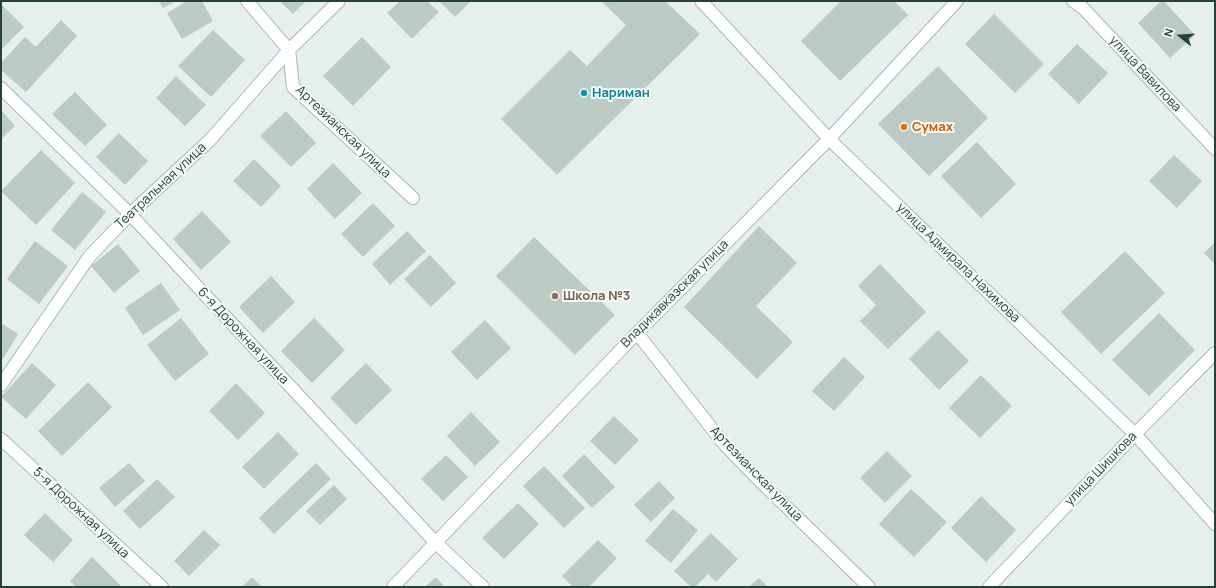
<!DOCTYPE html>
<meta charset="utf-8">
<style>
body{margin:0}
#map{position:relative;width:1216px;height:588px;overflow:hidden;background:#e6efeb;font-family:Manrope,sans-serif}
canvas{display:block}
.frame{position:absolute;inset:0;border:2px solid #24423a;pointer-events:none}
.north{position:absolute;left:1160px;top:16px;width:40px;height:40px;-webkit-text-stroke:3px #f7fbf9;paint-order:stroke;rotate:287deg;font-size:11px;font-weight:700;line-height:16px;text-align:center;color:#24423a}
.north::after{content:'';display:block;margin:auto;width:14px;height:18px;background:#24423a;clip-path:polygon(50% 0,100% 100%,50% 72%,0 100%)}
</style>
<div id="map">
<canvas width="1216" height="588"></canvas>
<div class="frame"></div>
<div class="north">N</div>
</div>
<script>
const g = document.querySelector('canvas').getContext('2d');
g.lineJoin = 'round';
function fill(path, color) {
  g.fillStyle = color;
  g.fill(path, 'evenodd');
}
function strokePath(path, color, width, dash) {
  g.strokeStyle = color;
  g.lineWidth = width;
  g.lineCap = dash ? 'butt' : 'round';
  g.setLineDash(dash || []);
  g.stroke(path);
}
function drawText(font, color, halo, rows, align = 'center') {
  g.font = font + ' Manrope,sans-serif';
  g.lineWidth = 4;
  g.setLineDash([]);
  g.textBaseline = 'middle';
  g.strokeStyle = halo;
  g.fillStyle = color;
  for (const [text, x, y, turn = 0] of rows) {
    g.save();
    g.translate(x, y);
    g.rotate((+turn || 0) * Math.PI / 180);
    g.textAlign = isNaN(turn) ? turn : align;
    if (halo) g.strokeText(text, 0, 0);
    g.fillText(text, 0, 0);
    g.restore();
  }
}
fill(new Path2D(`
 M159 1H176L163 8Z
 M187 1H202L213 21 182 39 167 13Z
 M280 1H306L293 14Z
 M400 1H427L439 12 412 39 387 13Z
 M439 1H471L455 17Z
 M601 1H665L700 34 557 175 501 119 570 50 587 66 626 25Z
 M841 1H894L908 15 840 81 801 41Z
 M1161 1H1164L1195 35 1170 58 1138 23Z
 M1 4 24 27 1 50Z
 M994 14 1044 64 1015 93 965 44Z
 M61 20 77 36 26 92 1 70V63L25 37 36 47Z
 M213 30 245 60 211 97 178 66Z
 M362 37 391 67 353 106 323 76Z
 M1077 44 1108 73 1079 104 1048 74Z
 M938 66 988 118 929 176 878 124Z
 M176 76 206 105 185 126 156 98Z
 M75 92 107 125 85 146 52 114Z
 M1 110 15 126 1 139Z
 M286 111 316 143 291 167 260 136Z
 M119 133 148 161 125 185 96 157Z
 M977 142 1016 184 981 218 941 176Z
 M41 150 75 183 36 225 1 191Z
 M1174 155 1202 181 1177 208 1149 181Z
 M254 159 281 186 261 207 233 181Z
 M333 163 362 193 335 219 307 189Z
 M82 192 106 212 75 250 51 230Z
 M373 203 395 226 363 257 341 234Z
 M202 211 231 242 201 270 173 239Z
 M759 226 797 263 756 306 793 342 757 379 684 307Z
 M407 231 426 251 390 285 372 264Z
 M534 237 615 315 575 355 496 276Z
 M35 241 68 266 39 304 7 279Z
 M1215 242V264L1204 253Z
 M118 244 140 271 114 293 91 266Z
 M1125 251 1165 293 1101 354 1061 312Z
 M430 255 456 283 431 307 404 279Z
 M880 264 926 312 888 349 860 321 876 305 858 286Z
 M271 276 295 302 263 333 239 307Z
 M161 283 180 310 143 335 125 308Z
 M1159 313 1195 350 1149 396 1112 360Z
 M181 318 209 354 175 381 147 345Z
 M314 318 345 350 312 383 281 351Z
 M485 320 511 348 477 380 451 352Z
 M1 323 18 334 1 362Z
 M938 330 969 361 939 390 909 359Z
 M844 357 865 377 834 411 812 391Z
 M32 363 56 385 26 419 1 397Z
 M366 363 392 390 356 425 330 398Z
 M981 375 1012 406 980 438 949 408Z
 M88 382 112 407 62 456 38 431Z
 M236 383 265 413 238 440 209 411Z
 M471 412 500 442 475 466 447 436Z
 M614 416 639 440 615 465 590 441Z
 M278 432 299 454 264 489 242 467Z
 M887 451 912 476 885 503 860 478Z
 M584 454 615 487 592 508 562 476Z
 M446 455 468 477 443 501 421 479Z
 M129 463 145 481 115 507 99 488Z
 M316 463 331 479 274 534 259 518Z
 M544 466 585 508 564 528 523 486Z
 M157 479 175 497 140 529 123 511Z
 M659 481 675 498 651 522 634 505Z
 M334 485 347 499 320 525 306 511Z
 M911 489 947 522 914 557 879 524Z
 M981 496 1016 530 986 562 951 528Z
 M518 503 539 524 504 559 482 538Z
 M673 509 698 530 671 563 645 541Z
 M45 513 73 540 53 562 24 535Z
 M204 530 220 545 189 576 174 561Z
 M711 533 738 559 716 582 708 574 695 587H691L674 571Z
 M598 540 617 558 589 587H573L562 576Z
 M92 557 121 586 120 587H76L70 581Z
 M252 577 262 587H242Z
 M436 577 445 587H425Z
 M759 578 768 587H749Z`), '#bbcac4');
const street = new Path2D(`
 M247 1 289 50 293 87 413 198
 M1073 1 1083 8 1215 149
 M1 88 130 214 435 542 483 587
 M637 333 724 444 762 483 869 587
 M1 385 89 257 130 214 210 140 289 50 339 1
 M1 439 162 587
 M393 587 637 333 829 139 957 1
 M989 587 1135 434 1215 353`);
const secondary = new Path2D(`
 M701 1 829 139 1135 434 1215 524`);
strokePath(street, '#a8b8b2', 14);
strokePath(secondary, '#a4bbb3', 14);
strokePath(street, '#fff', 12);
strokePath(secondary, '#fff', 12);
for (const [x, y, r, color] of [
 [584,93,4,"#0f9aa8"],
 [904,127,4,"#e8710a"],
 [555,296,4,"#8d6e63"]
]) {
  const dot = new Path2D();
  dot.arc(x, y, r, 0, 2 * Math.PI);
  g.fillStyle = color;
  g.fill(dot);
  strokePath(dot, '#f7fbf9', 1.5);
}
drawText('13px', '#24423a', '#f7fbf9', [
 ["улица Вавилова",1145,74,47],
 ["Артезианская улица",343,132,44],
 ["Театральная улица",161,186,-43],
 ["улица Адмирала Нахимова",958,263,44],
 ["Владикавказская улица",675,294,-45],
 ["6-я Дорожная улица",243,336,47],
 ["улица Шишкова",1101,469,-46],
 ["Артезианская улица",756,474,46],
 ["5-я Дорожная улица",81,513,43]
]);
drawText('bold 13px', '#0d838f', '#f7fbf9', [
 ["Нариман",592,93]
], 'left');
drawText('bold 13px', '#c56008', '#f7fbf9', [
 ["Сумах",912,127]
], 'left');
drawText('bold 13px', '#785e54', '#f7fbf9', [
 ["Школа №3",563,296]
], 'left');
</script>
